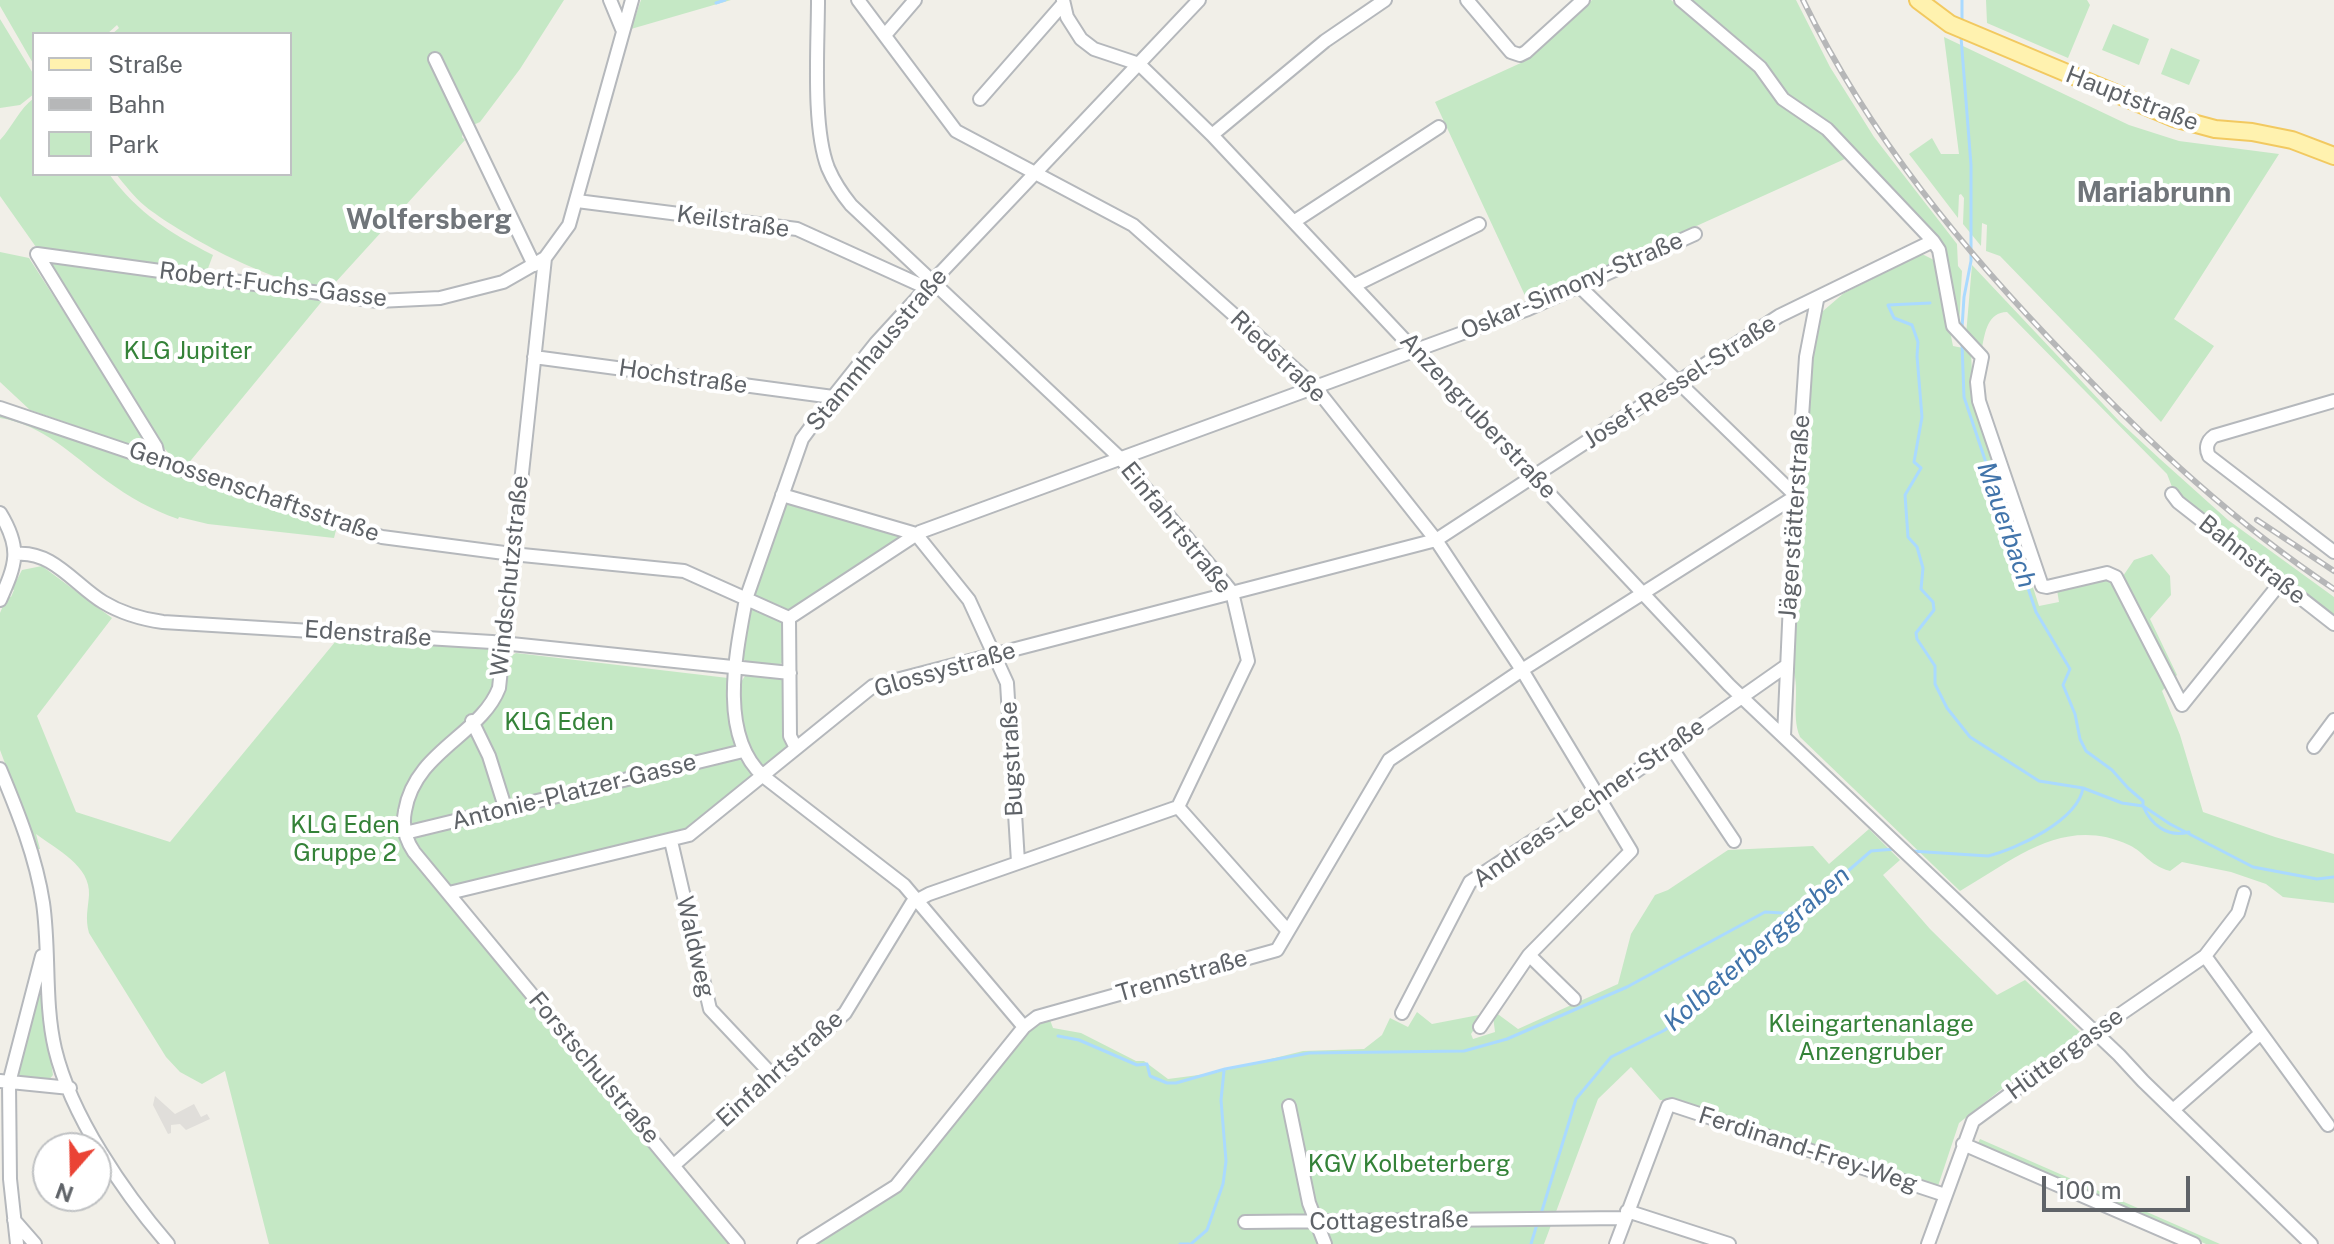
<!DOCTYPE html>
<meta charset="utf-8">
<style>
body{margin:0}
#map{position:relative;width:2334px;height:1244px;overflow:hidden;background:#f1efe8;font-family:"Public Sans",sans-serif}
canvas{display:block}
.legend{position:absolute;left:32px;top:32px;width:260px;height:144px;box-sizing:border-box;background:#fff;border:2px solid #bfc1c3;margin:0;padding:10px 14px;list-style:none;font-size:24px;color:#5f6368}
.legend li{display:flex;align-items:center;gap:16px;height:40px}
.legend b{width:40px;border:2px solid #bfc1c3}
.north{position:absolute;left:32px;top:1132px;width:80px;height:80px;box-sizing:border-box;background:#fff;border:2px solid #bfc1c3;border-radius:50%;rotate:200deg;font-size:22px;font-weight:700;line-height:32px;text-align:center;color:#5f6368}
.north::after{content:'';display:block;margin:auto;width:28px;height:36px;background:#ea4335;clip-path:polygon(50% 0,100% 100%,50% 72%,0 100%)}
.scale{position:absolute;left:2042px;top:1176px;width:148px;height:36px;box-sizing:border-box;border:4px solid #5f6368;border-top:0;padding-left:10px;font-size:24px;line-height:28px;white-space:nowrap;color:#5f6368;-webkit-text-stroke:6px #fff;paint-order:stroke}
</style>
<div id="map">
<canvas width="2334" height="1244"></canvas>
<ul class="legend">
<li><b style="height:10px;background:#fff2af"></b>Straße</li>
<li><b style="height:10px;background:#b6b7b8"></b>Bahn</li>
<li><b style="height:22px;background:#c5e8c5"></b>Park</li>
</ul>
<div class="north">N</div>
<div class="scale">100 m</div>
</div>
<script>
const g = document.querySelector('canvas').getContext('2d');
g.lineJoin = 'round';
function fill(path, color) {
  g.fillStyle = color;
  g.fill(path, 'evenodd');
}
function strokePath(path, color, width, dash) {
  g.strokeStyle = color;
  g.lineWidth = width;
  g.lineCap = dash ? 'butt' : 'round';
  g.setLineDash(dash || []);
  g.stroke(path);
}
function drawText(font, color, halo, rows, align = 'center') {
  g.font = font + ' "Public Sans",sans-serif';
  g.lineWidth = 8;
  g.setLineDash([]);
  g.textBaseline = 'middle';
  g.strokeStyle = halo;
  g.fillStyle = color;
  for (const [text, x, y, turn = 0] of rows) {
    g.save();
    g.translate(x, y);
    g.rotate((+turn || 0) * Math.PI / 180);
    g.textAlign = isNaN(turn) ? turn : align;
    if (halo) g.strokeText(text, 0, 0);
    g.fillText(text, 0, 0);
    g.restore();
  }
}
fill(new Path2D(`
 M155 1096 175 1114 194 1104 201 1117 207 1114 210 1119 186 1130 180 1124 171 1125V1133L168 1134 153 1105Z`), '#e0deda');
fill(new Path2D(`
 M0 0H564L520 69 480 122 464 129 462 137 465 140 334 284C293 298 178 233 145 206 134 197 125 185 116 174H290V34H112L119 28 117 25 107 34H34V65L0 6Z
 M641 0H731L631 29Z
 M1592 0H1671L1754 69 1773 98 1819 131 1847 158 1528 302 1435 102 1523 62Z
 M1692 0H1796L1830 67 1874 137 1957 244 1958 266 1962 271 1959 328 1942 249 1781 91 1765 61Z
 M1986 0H2087L2090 5 2068 58 1987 23Z
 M0 19 34 75V94L20 105 0 108Z
 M2113 24 2149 39 2139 65 2102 50Z
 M1944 37 2129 125 2179 141 2279 154 2174 319 2214 346 2161 422 2000 256 1986 251 1987 225 1982 223 1981 246 1963 224 1964 198 1961 194 1959 195 1958 218 1909 154 1932 138 1941 154H1959Z
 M2171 48 2200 60 2189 85 2161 74Z
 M34 98V174H109C139 214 170 233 213 255L207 271 36 247 0 196V140C13 126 19 109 34 98Z
 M0 252 29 258 150 446 146 450 30 410 0 382Z
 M1922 254 1936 261 1953 346 1963 348 1971 354 1974 404 2039 606 2059 602 2057 590 2123 576 2134 560 2152 554 2170 576 2171 595 2150 619 2177 675 2162 691 2180 735 2203 812 2275 837 2334 854V903L2283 897 2266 884 2231 872 2182 862 2170 871C2147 864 2146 853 2129 845 2064 815 2015 859 1960 891L1800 737C1790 713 1802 688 1791 664L1807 383 1818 321 1823 311 1844 293Z
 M53 262 323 300 187 465 174 459 163 447 50 267Z
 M1972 265 2120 422 2160 459 2228 520 2334 597V618L2174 492 2167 474 2007 312C1988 312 1985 332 1982 348H1978L1966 335Z
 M0 412 337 526 334 538 208 524 179 517 178 519C152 510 129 497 107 481 73 456 44 425 0 418Z
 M785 501 898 535V540L787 612 756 599 752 592Z
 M42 566 112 618 37 716 76 812 170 842 335 642 336 637 496 649 498 651 495 686 489 700 430 756 400 831 731 1244H269L225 1071 202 1084 180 1072 166 1057 89 933C85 918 88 909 89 895 91 866 56 849 36 834L40 849H37L0 750V613L7 596 11 597 14 590 12 589 22 570Z
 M754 608 784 624 785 659 778 667C766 666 747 669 742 656L749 610Z
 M516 653 728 678 731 681 728 716 735 745 733 749 507 803 477 723 509 657Z
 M750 675 780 678 786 684V750L764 768 757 765C747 741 726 700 745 676Z
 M471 728 488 763 499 804 411 825C409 780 442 758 471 728Z
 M738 757 751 773 750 778 686 829 449 886 411 835Z
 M1869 829 1900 860 1883 875 1930 929 1997 995 2025 980 2081 1033 2013 1080 1959 1123 1938 1186 1680 1100H1660L1631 1067 1598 1099 1544 1244H813L900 1188 1037 1021 1205 974 1206 977 1050 1020 1053 1028 1081 1033 1136 1061H1144L1168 1079 1214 1073 1303 1051 1364 1049 1382 1035 1390 1018 1408 1027 1417 1012 1432 1024 1484 1014 1471 1034 1473 1039 1495 1032 1493 1016 1495 1012 1518 1029 1618 984 1631 934 1655 895 1668 890 1728 850 1813 846 1829 864Z
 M38 993 41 996 53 1075 47 1082 19 1078 17 1073Z
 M1980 1139 2220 1244H2206L1977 1145Z`), '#c5e8c5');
strokePath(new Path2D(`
 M716 3 725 0
 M1962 21V0
 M1961 37 1971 165V261L1964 297 1962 328
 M1930 303 1888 305 1894 318 1912 325 1918 342 1917 356 1922 417 1914 462 1921 468 1905 495 1908 537 1917 547 1923 568 1921 589 1933 602 1934 610 1916 633 1917 639 1935 666V684L1947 708 1970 737 2039 781 2083 788 2122 803 2143 806C2151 825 2168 838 2189 832
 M1962 344 1964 397 2036 612 2070 669 2063 685 2075 714 2080 739 2086 751 2112 770 2128 788 2143 801V806L2170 824 2253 867 2317 879 2334 877
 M1911 851 1988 856C2017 849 2078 820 2083 788
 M1058 1036 1079 1040 1137 1065 1147 1064 1150 1076 1167 1083H1176L1225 1069 1309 1053 1464 1051 1507 1039 1627 987 1765 912 1799 914
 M1541 1214 1576 1099 1611 1057 1665 1030 1871 851 1895 849
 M1180 1244H1189
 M1191 1244 1207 1230 1223 1184 1226 1161 1221 1100 1224 1071
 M1531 1244 1538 1221`), '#aadaff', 3);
const minor = new Path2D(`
 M610 0 622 29
 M858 0 956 131 1133 225 1315 387 1436 540 1522 670 1631 851 1529 955 1480 1027
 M1063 0 1067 17 1081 39 1094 49 1139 64 1212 135 1729 685 2119 1055 2143 1081 2311 1244
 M1467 0 1511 52 1520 55 1526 52 1583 0
 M1681 0 1760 67 1783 99 1827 129 1933 241 1939 250 1953 326 1982 357 1977 382 1979 401 2042 586 2047 587 2107 573 2116 577 2182 705 2281 582
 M885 35 915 0
 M435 59 534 265
 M980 99 1063 4
 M1212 135 1325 41 1385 0
 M577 201 797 229 927 288
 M1295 221 1439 127
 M37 254 378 301 440 298 503 282 545 258 569 225 632 0
 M37 254 156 447 159 460
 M545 258 499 688C481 735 415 751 405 811 402 826 405 839 414 852L738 1244
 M1355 285 1479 224
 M534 357 833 397
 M2334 401 2214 436C2207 441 2205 448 2209 456L2334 552
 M0 408 382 537 512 554 684 571 789 618
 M2172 494 2178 502 2334 624
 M782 495 916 534 969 600 1007 683 1018 862
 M0 513C22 549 16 564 0 600
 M16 554C52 550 75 585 103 602 121 613 141 619 163 622L492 642 790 673
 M789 618 920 532 1528 309 1695 234
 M789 618 790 736 796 748
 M472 721 489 756 505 807
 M1784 736 1791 580 1806 357 1817 300
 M1671 747 1734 841
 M2314 747 2334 720
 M0 769C18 812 36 857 43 903 50 951 44 1002 55 1049 71 1116 124 1193 168 1244
 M1178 807 1288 931
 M405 833 743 751
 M671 841 710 1009 773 1076
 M449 893 689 835 873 686 1436 540 1779 316 1933 241
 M1529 955 1574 999
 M2205 956 2328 1125
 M1402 1013 1470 882 1598 798 1786 666
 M1024 1027 904 885 763 776C718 735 736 653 746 599L802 439 833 397 876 343 932 282 1199 0
 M0 1081 70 1088
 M1289 1106 1309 1203 1325 1244
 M2173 1110 2261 1033
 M1963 1144 2194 1244
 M674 1165 845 1013 912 903 929 894 1178 807 1248 661 1232 592 1120 458 851 205C842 194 834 182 828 168 812 127 818 46 818 0
 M1627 1211 1729 1244
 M14 1220 35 1244
 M1245 1222 1624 1218
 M17 1244 10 1179 9 1083 42 956
 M804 1244 896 1186 1024 1027 1037 1017 1277 950 1389 760 1522 670 1796 496 1579 286
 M1616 1244 1668 1106 1672 1105 1945 1195
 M1928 1244 1973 1121 2093 1033 2205 956 2238 913 2244 893`);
const major = new Path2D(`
 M1918 0 1950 24 2174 118 2215 129 2252 132 2292 140 2334 156`);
strokePath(minor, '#b5b8bc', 16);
strokePath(major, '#f2c960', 20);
strokePath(minor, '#fff', 12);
strokePath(major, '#fff2af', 16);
const rail = new Path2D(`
 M1803 0C1869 136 1964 251 2069 359 2150 444 2236 524 2334 589
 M2257 520 2334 571`);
strokePath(rail, '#b6b7b8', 6);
strokePath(rail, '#fff', 3, [9]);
drawText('24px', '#5f6368', '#fff', [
 ["Hauptstraße",2132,99,21],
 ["Keilstraße",733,222,8],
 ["Robert-Fuchs-Gasse",273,285,7],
 ["Oskar-Simony-Straße",1572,286,-23],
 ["Stammhausstraße",877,350,-50],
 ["Riedstraße",1278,357,43],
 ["Hochstraße",683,377,8],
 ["Josef-Ressel-Straße",1680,382,-33],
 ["Anzengruberstraße",1478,416,47],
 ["Genossenschaftsstraße",254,492,19],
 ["Jägerstätterstraße",1795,517,-86],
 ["Einfahrtstraße",1176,528,51],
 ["Bahnstraße",2252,560,38],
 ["Windschutzstraße",510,576,-84],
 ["Edenstraße",368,634,4],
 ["Glossystraße",945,670,-16],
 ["Bugstraße",1012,759,-93],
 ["Antonie-Platzer-Gasse",574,792,-14],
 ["Andreas-Lechner-Straße",1589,803,-35],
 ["Waldweg",695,947,77],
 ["Trennstraße",1182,976,-16],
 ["Hüttergasse",2065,1054,-36],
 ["Forstschulstraße",594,1068,50],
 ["Einfahrtstraße",780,1069,-42],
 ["Ferdinand-Frey-Weg",1808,1150,18],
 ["Cottagestraße",1389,1221,-1]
]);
drawText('24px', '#348238', '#fff', [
 ["KLG Jupiter",188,352],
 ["KLG Eden",559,723],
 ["KLG Eden",345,826],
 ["Gruppe 2",345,854],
 ["Kleingartenanlage",1871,1025],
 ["Anzengruber",1871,1053],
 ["KGV Kolbeterberg",1409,1165]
]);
drawText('italic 26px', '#4174aa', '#fff', [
 ["Mauerbach",2006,525,71],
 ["Kolbeterberggraben",1757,949,-41]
]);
drawText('bold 28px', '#70757a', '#fff', [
 ["Mariabrunn",2154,193],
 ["Wolfersberg",429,220]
]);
</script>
